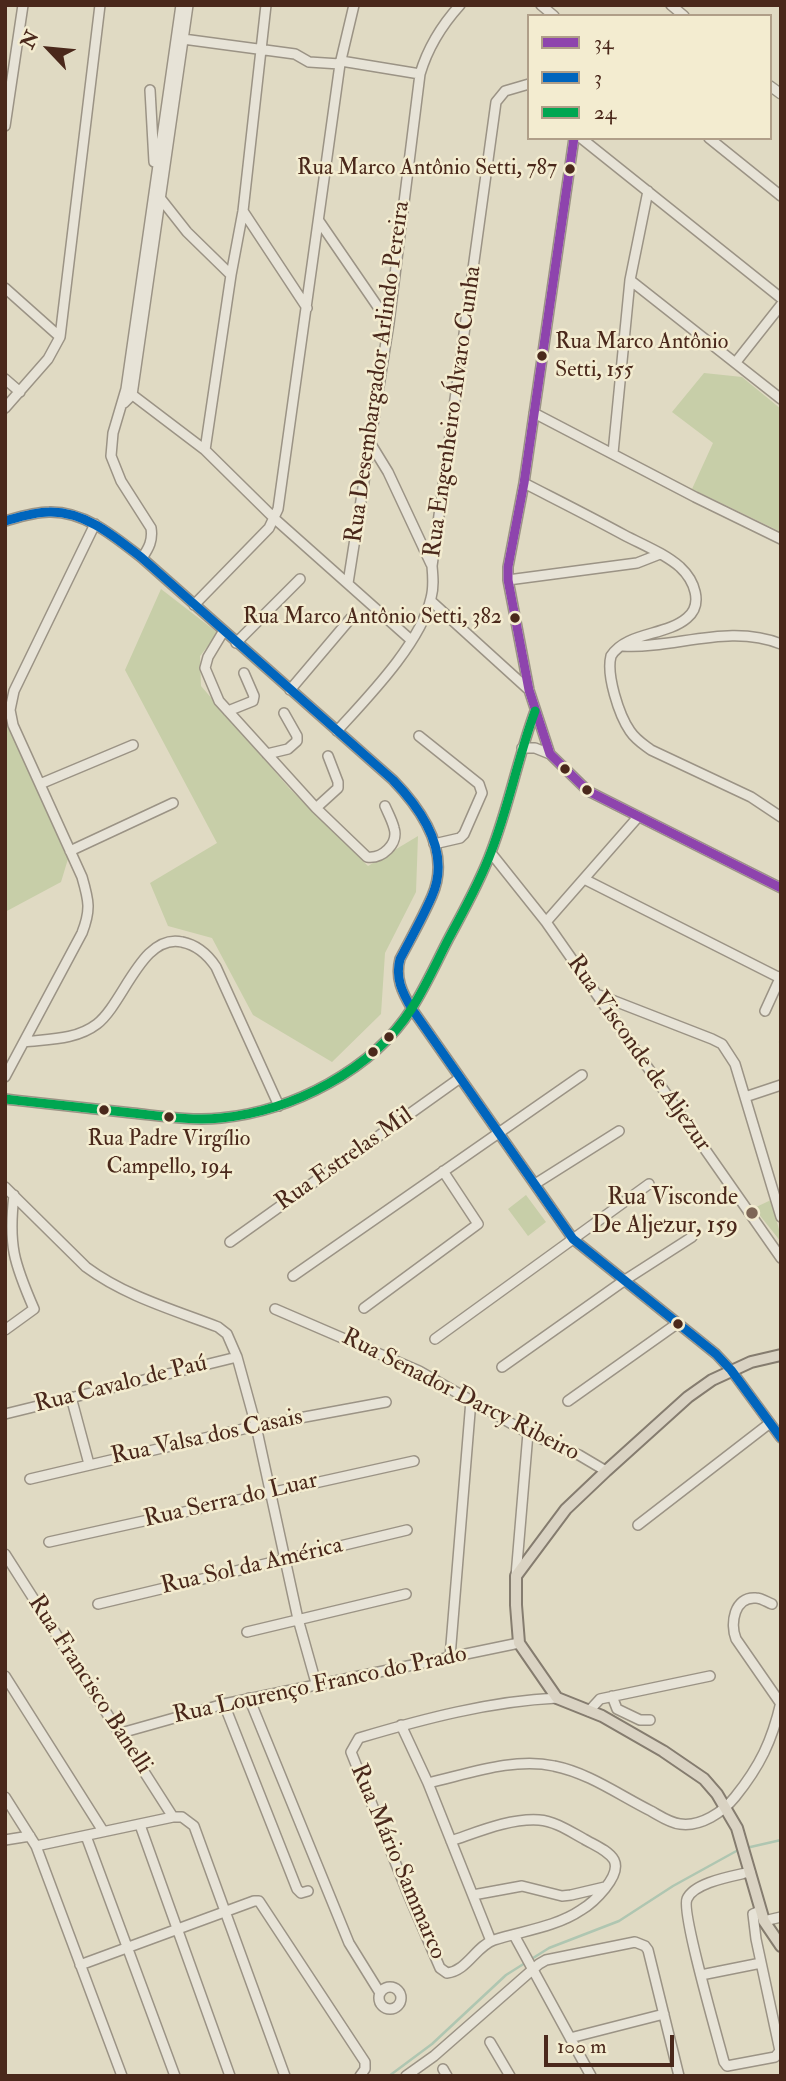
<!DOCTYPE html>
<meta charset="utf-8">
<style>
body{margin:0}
#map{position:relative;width:786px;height:2081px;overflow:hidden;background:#e0dac3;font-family:"IM FELL Double Pica",serif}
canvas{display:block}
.frame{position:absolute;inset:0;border:7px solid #4a281b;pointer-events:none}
.legend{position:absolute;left:527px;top:14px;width:245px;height:126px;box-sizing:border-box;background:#f3ecd0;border:2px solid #af9e88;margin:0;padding:9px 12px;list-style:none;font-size:21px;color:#4a281b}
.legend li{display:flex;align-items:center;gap:14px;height:35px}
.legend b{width:35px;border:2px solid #af9e88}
.north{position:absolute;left:14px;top:14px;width:70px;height:70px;-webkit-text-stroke:5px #f3ecd0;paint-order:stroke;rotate:296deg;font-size:19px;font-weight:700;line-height:28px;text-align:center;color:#4a281b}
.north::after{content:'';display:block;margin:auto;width:24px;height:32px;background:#4a281b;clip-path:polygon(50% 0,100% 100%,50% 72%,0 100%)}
.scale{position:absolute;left:544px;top:2035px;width:130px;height:32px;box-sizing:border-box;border:4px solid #4a281b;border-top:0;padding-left:9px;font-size:21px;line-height:24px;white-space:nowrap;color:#4a281b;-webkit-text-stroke:5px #f3ecd0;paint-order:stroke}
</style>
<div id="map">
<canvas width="786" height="2081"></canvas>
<div class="frame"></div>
<ul class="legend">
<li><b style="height:9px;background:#8e44ad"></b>34</li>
<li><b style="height:9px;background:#0065bd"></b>3</li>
<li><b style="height:9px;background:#00a651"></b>24</li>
</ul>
<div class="north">N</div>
<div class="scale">100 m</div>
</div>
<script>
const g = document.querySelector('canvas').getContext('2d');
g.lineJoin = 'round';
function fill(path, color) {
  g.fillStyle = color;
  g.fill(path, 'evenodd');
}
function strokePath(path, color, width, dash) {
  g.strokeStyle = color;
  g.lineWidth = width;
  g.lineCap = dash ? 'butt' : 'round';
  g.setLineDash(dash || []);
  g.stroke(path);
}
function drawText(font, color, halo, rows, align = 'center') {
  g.font = font + ' "IM FELL Double Pica",serif';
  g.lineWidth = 5;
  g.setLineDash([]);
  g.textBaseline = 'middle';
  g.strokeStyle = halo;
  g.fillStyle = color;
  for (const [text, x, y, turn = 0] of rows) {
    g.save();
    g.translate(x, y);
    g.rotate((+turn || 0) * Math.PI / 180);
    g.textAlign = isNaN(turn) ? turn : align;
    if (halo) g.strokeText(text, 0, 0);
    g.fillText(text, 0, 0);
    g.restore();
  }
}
fill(new Path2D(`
 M704 373 742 377 781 409V532L692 489 713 443 672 412Z
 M161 589 218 633 200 656 201 686 289 788 368 866 418 836 416 892 385 953 381 1014 332 1062 253 1015 212 938 168 926 150 883 217 843 125 670Z
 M5 715 68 859 61 882 5 912Z
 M526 1195 546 1222 528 1236 508 1209Z
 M771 1200 781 1237V1242L754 1208Z`), '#c7cea8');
strokePath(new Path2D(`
 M780 1042H781
 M746 1848 781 1840
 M389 2076 432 2044 506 1975 549 1948 619 1921 673 1886 740 1849`), '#afc6b1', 2.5);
const minor = new Path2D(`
 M541 5 554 16
 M671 5 684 16
 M183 39 295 54 309 62 340 64
 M341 61 420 74
 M770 86 781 94
 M150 90 154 162
 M5 126 23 5
 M574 138 524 483 508 567V580L529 690 550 754 588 791 781 888
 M581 138 781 298
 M709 138 781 196
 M161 199 187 232 231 275
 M243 211 307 308
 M319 221 389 323
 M630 280 781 399
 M5 288 60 337
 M736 362 781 305
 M5 379 20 392
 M130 393 205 450 275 519 411 640
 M124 403 132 395 188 5
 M5 408 48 359 60 337 100 5
 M534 413 695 497 781 539
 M369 441 388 472 431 564
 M205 450 231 275 243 211 266 5
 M613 453 630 280 648 191
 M524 483C557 500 591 517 624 535 643 545 664 553 680 567 694 580 704 604 687 618 666 636 626 632 611 656 606 675 619 715 630 731 636 740 643 744 651 750L751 797 781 817
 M5 521C19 517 35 512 49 512 85 511 115 537 142 558L393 780C422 810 451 853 432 896 423 917 411 938 400 959 395 978 402 992 412 1009L573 1239 716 1354 731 1370 781 1438
 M142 558C149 548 153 540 151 528L121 481 111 456 113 433 126 389 181 5
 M508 580 637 563 660 554
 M348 583 389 323 420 74C428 47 441 26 460 5
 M431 601 529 690
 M194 605 269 528 278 509 340 64 354 5
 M223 632 208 657 205 668 219 701 316 808 367 857C382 859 399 844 394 828 392 820 388 813 385 806
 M236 643 300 579
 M623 646C675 649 729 623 781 644
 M290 690 351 618
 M228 711 253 701 254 696 244 673
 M337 731C367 698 421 643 431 598 434 587 433 577 432 566L496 102 505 91 529 84
 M419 736 479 784 482 793 464 834 460 838 434 844
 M522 748H535L550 754
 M267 754 288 749 297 741V736L284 713
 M40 784 133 745
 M316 808 338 788V782L328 756
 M70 851 173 803
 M491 853 546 922 781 1258
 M584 879 780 978
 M546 922 638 817
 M599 995 712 1039 722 1044 735 1064 781 1217
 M765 1011 781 976
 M24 1042C49 1039 76 1040 97 1024 124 1003 142 933 182 942 197 945 208 955 216 967L279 1106
 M5 1077 82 933C91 910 89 901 82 877L13 725 10 710 14 691 95 524
 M745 1097 781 1085
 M5 1099C47 1104 89 1108 132 1113 161 1116 191 1121 221 1118 292 1111 373 1070 412 1008 426 986 437 961 449 938 464 910 480 882 491 852 509 806 518 757 535 711
 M535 1184 619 1131
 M5 1187 86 1267C125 1296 174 1310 218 1327L227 1334 237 1357 256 1426 298 1619 316 1683
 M230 1242 460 1078
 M293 1276 582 1075
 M364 1308 478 1224 443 1171
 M275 1309 419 1371 528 1433 579 1455 606 1471
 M5 1330 34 1309C14 1263 8 1245 14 1195
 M435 1339 649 1184
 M502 1367 625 1280 692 1237
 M71 1397 89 1464
 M568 1401 678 1323
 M5 1414 237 1357
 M30 1479 256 1426 386 1402
 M638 1525 770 1423
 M49 1542 414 1461
 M5 1554 173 1817
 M516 1576 528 1433
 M98 1604 407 1530
 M772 1604C767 1602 761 1598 756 1598 734 1596 730 1624 736 1639L781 1704
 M247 1632 406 1594
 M450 1657 471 1400
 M5 1676 103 1831
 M612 1696 617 1709 640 1720H650
 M249 1698 349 1943 380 1993
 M224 1704 297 1889 301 1893 308 1891
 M589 1711 600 1699 710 1676
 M401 1725 428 1783 491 1941
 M121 1733 224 1704 519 1643
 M428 1783C468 1774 514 1757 554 1766 589 1773 619 1795 651 1811 660 1816 670 1823 680 1824 701 1827 723 1812 735 1797 760 1766 772 1741 781 1702
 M5 1797 36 1846 122 2076
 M140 1825 230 2076
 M86 1836 175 2076
 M5 1840 30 1836
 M451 1841C478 1832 510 1818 539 1820 555 1821 571 1832 584 1839 594 1845 608 1850 614 1860 622 1876 593 1903 581 1910 556 1927 522 1931 494 1940 476 1946 467 1971 447 1973L440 1968 408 1894 351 1752 359 1738C423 1719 491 1701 557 1698
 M36 1846 173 1817H182L194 1826 285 2076
 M750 1872C734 1876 694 1882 687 1899 681 1912 718 2039 724 2062L727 2066 775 2057 780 2051 756 1939 753 1914 760 1911
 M473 1895 522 1886 562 1896 571 1895 605 1887
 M764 1921 781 1917
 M514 1935 591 2076
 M80 1965 254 1901H259L365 2062V2069L360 2076
 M701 1975 761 1963
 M379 1998a11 11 0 1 1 22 0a11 11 0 1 1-22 0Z
 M570 2038 664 2014
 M490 2042 510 2076
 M443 2069 447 2076
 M406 2076 434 2056 539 1964 546 1960 635 1942 645 1946 648 1950 679 2076`);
const major = new Path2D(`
 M781 1355 751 1362 712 1380 688 1397 606 1471 566 1509 516 1576V1605L519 1643 557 1698 602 1716 663 1751 704 1779 717 1794 737 1828 764 1921 781 1946`);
strokePath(minor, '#9b9385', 12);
strokePath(major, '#857c6f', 14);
strokePath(minor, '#e7e3d7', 9);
strokePath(major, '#dad3c3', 10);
strokePath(new Path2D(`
 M574 138 524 483 508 567V580L529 690 550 754 588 791 781 888`), '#8e44ad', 9);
strokePath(new Path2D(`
 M5 521C19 517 35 512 49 512 85 511 115 537 142 558L393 780C422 810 451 853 432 896 423 917 411 938 400 959 395 978 402 992 412 1009L573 1239 716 1354 731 1370 781 1438`), '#0065bd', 9);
strokePath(new Path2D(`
 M5 1099C47 1104 89 1108 132 1113 161 1116 191 1121 221 1118 292 1111 373 1070 412 1008 426 986 437 961 449 938 464 910 480 882 491 852 509 806 518 757 535 711`), '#00a651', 9);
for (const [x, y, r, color] of [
 [570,169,6,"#4a281b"],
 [542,356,6,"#4a281b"],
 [515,618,6,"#4a281b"],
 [565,769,6,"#4a281b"],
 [587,790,6,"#4a281b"],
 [389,1037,6,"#4a281b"],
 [373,1052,6,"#4a281b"],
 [104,1110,6,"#4a281b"],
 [169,1117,6,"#4a281b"],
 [752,1213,7,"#7e6656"],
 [678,1324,6,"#4a281b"]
]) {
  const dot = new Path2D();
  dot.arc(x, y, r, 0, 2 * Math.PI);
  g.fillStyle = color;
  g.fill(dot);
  strokePath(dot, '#f3ecd0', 2.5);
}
drawText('22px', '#4a281b', '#f3ecd0', [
 ["Rua Marco Antônio Setti, 787",557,169],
 ["Rua Marco Antônio",555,343,"left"],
 ["Setti, 155",555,371,"left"],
 ["Rua Marco Antônio Setti, 382",502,618],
 ["Rua Padre Virgílio",169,1140,"center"],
 ["Campello, 194",169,1168,"center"]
], 'right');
drawText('24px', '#4a281b', '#f3ecd0', [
 ["Rua Desembargador Arlindo Pereira",379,372,-82],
 ["Rua Engenheiro Álvaro Cunha",454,412,-82],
 ["Rua Visconde de Aljezur",638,1054,55],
 ["Rua Estrelas Mil",345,1160,-35],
 ["Rua Cavalo de Paú",121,1385,-14],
 ["Rua Senador Darcy Ribeiro",460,1396,27],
 ["Rua Valsa dos Casais",207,1438,-12],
 ["Rua Serra do Luar",231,1501,-13],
 ["Rua Sol da América",252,1567,-13],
 ["Rua Francisco Banelli",89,1685,57],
 ["Rua Lourenço Franco do Prado",320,1686,-12],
 ["Rua Mário Sammarco",397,1862,67]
]);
drawText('24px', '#4a281b', '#f3ecd0', [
 ["Rua Visconde",738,1199],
 ["De Aljezur, 159",738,1227]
], 'right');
</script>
